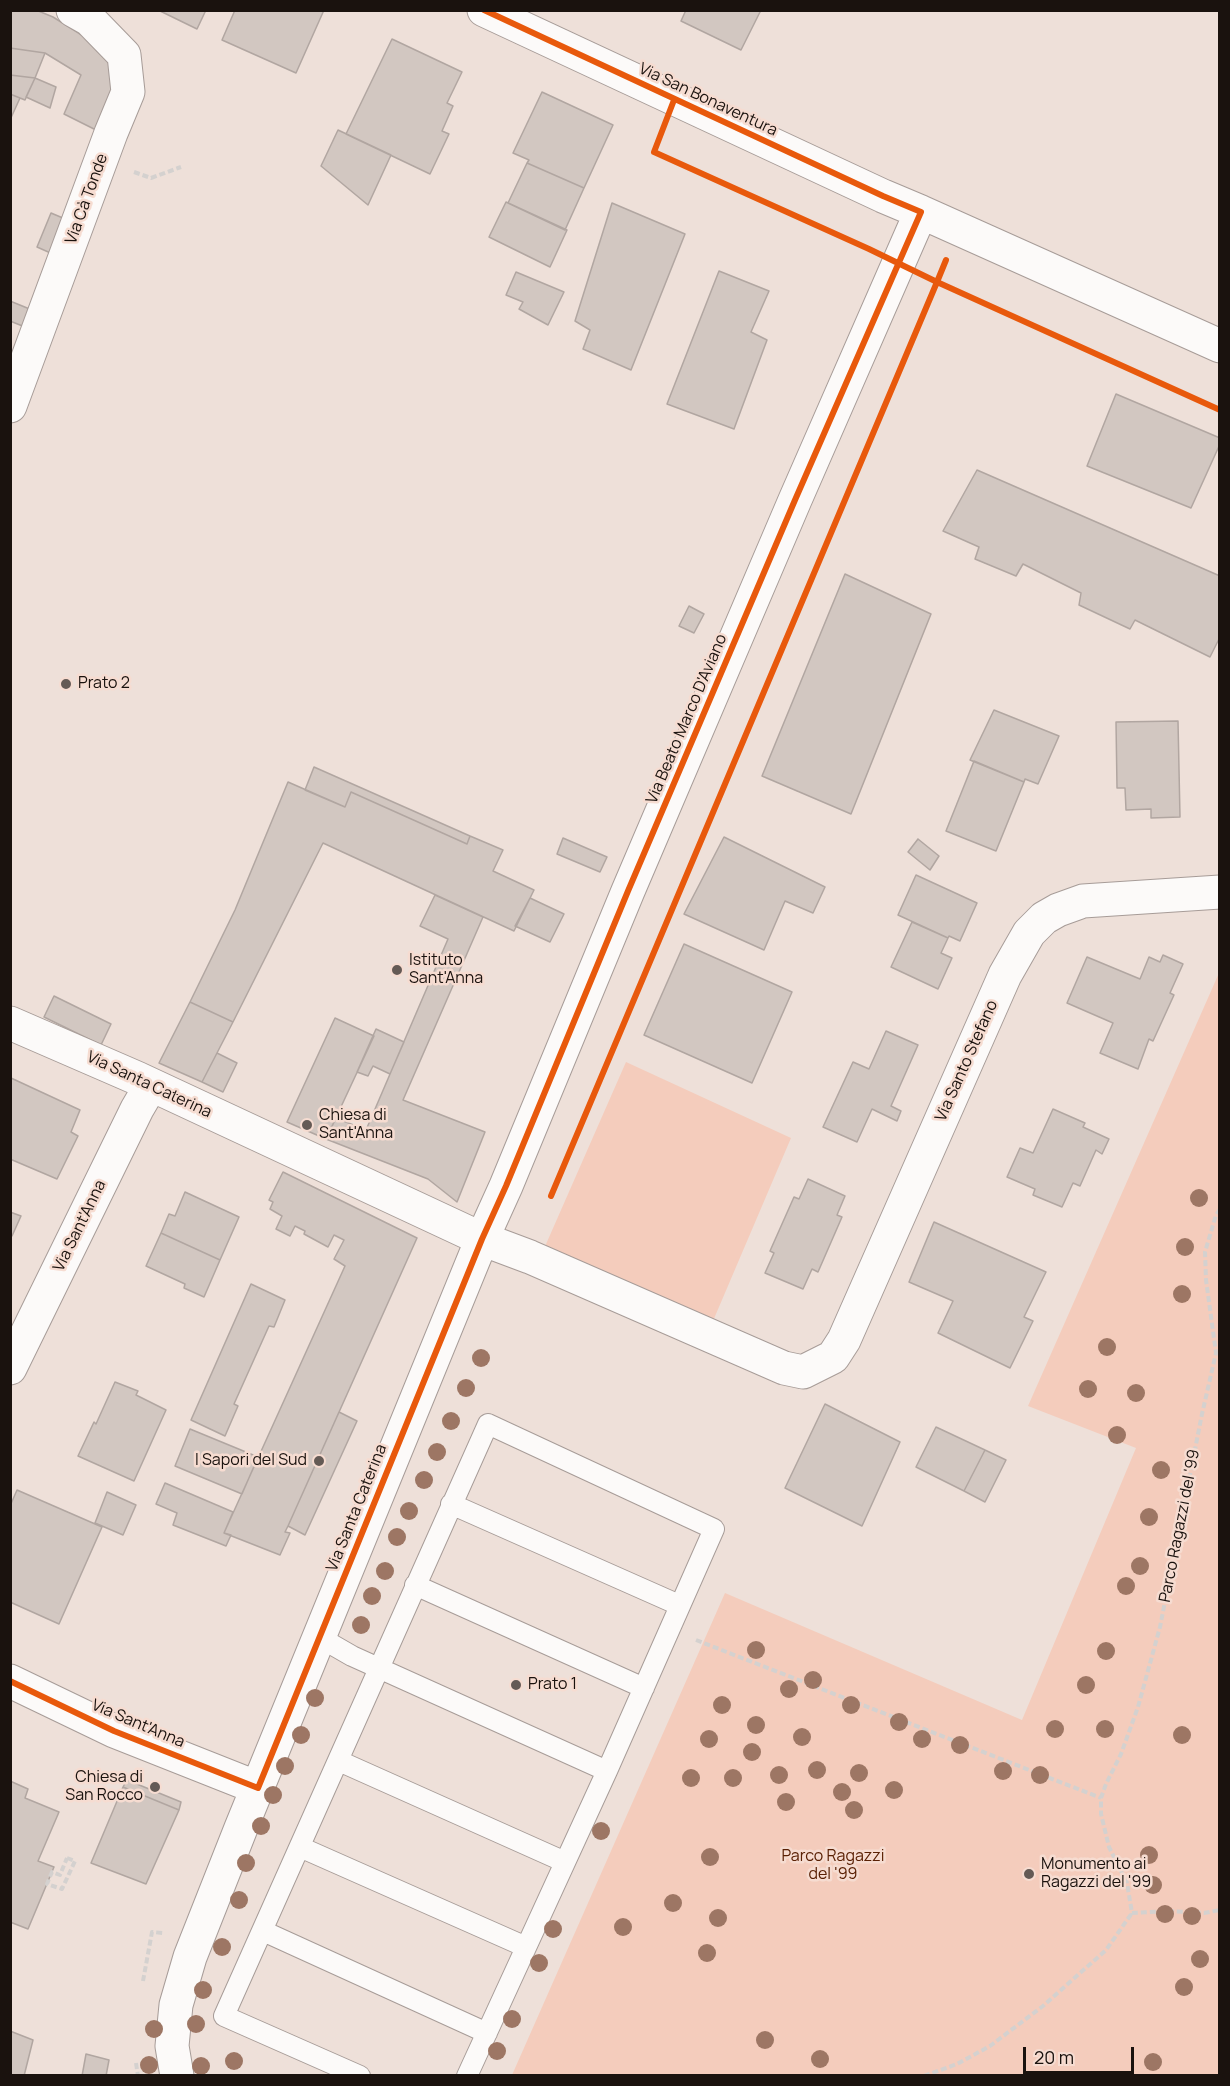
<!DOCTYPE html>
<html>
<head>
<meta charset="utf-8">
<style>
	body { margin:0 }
	#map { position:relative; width:1230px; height:2086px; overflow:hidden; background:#eee0d9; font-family:Manrope,sans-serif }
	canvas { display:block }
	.frame { position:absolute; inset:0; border:12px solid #1a120e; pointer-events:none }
	.scale { position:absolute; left:1023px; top:2047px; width:111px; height:27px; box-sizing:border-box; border:3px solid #1a120e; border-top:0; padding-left:8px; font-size:18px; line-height:21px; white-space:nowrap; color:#1a120e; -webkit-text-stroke:4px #f6dcd1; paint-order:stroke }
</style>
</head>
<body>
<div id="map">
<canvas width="1230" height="2086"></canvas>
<div class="frame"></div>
<div class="scale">20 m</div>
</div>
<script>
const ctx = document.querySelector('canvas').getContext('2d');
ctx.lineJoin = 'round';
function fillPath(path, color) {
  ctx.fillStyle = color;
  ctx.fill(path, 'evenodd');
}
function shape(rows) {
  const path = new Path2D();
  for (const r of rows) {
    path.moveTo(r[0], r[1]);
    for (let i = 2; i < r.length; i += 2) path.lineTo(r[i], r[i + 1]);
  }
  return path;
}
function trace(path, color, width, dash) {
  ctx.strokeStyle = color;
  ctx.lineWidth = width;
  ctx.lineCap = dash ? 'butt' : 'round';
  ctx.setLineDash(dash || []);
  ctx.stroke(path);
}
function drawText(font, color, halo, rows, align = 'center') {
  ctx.font = font + ' Manrope,sans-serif';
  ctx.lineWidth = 5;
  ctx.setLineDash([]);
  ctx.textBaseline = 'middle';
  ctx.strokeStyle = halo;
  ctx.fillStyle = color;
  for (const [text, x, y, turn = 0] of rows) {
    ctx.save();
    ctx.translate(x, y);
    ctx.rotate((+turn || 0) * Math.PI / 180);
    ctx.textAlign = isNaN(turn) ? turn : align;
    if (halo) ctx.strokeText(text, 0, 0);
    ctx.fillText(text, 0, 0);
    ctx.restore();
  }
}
const green = shape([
	[1219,973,1219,2075,512,2075,725,1593,1022,1720,1136,1448,1028,1406],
	[626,1062,791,1138,713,1321,543,1251]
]);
const building = shape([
	[10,10,36,10,53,17,96,44,117,68,104,134,64,114,81,75,45,53,10,48,10,10],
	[158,10,206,10,197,29,158,10],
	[235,10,324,10,296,73,222,40,235,10],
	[686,10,761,10,741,50,681,21,686,10],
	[392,39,462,72,447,103,453,106,442,131,449,134,430,174,346,134,392,39],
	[10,48,45,53,35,78,10,75,10,48],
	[10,75,35,78,25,100,10,94,10,75],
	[35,78,56,87,50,108,26,97,35,78],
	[542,92,613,125,584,188,527,163,529,160,513,153,542,92],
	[10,94,20,98,10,120,10,94],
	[338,130,391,155,368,205,321,166,338,130],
	[527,163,584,188,565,230,508,203,527,163],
	[506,202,567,230,550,267,489,237,506,202],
	[612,203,685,234,631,370,583,349,590,330,575,321,612,203],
	[51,213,70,221,55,255,37,247,51,213],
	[719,271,769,291,751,332,767,340,734,429,667,404,719,271],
	[516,272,564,292,548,325,519,309,523,302,506,295,516,272],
	[10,301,37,312,30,329,10,321,10,301],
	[1116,394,1220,438,1220,444,1191,508,1087,466,1116,394],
	[977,470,1220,576,1220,637,1210,657,1135,620,1130,629,1079,605,1081,593,1023,564,1016,576,975,559,979,547,943,531,977,470],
	[845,574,931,614,851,814,762,776,845,574],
	[689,606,704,614,694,633,679,626,689,606],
	[994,710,1059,736,1038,784,1025,779,1024,782,970,760,994,710],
	[1178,721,1180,817,1151,818,1151,809,1126,810,1125,788,1117,788,1116,722,1178,721],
	[974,761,1024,782,996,851,946,831,974,761],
	[314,767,470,836,467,844,351,792,345,807,305,790,314,767],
	[288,782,345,807,351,792,467,844,470,836,503,850,493,871,534,890,514,931,323,843,233,1022,190,1002,235,910,288,782],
	[724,837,825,887,813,913,785,901,764,950,684,914,724,837],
	[563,838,607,857,600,872,557,854,563,838],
	[918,839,939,856,930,870,908,852,918,839],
	[916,875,977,903,960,941,949,936,948,938,898,915,916,875],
	[435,895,483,917,403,1100,485,1132,457,1202,428,1179,326,1139,336,1118,366,1130,448,939,420,926,435,895],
	[530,898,564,914,550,942,515,926,530,898],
	[912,922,948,938,941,953,952,958,938,989,891,967,912,922],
	[684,944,792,992,752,1083,644,1035,684,944],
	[1163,955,1183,964,1170,993,1174,995,1153,1041,1149,1039,1138,1069,1100,1053,1113,1023,1067,1003,1087,957,1140,979,1149,957,1160,962,1163,955],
	[54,996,111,1024,101,1045,44,1017,54,996],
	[190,1002,233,1022,202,1082,159,1063,190,1002],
	[335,1018,374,1036,326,1139,287,1122,335,1018],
	[376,1029,404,1042,390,1074,373,1066,368,1076,357,1072,376,1029],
	[886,1031,918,1045,891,1106,901,1111,897,1121,872,1109,857,1142,823,1127,853,1062,869,1069,886,1031],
	[217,1053,237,1063,223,1092,202,1082,217,1053],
	[11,1078,80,1110,71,1132,78,1136,57,1179,10,1159,11,1078],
	[1053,1109,1085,1123,1083,1127,1109,1139,1102,1154,1096,1150,1080,1186,1073,1183,1062,1207,1033,1195,1035,1189,1007,1177,1020,1148,1033,1153,1053,1109],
	[283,1172,417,1238,288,1526,285,1532,290,1533,280,1555,224,1533,345,1266,334,1259,344,1240,334,1235,328,1247,304,1234,305,1231,295,1226,290,1236,276,1229,282,1216,270,1209,273,1202,269,1200,283,1172],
	[808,1179,845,1196,837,1215,842,1217,818,1272,812,1269,803,1289,765,1273,774,1253,770,1251,794,1197,799,1199,808,1179],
	[185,1192,239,1217,220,1260,161,1233,169,1214,175,1216,185,1192],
	[10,1212,21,1216,12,1236,10,1235,10,1212],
	[934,1222,1046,1272,1024,1317,1033,1321,1010,1368,938,1333,953,1301,909,1282,934,1222],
	[161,1233,220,1260,204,1297,184,1288,185,1284,146,1266,161,1233],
	[251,1284,285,1300,274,1327,269,1326,234,1404,238,1406,225,1436,191,1420,251,1284],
	[115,1382,138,1391,136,1395,166,1410,134,1481,78,1456,94,1422,96,1424,115,1382],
	[825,1404,900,1442,862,1526,785,1488,825,1404],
	[339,1412,357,1421,305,1535,288,1526,339,1412],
	[936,1427,985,1450,964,1491,916,1467,936,1427],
	[190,1429,258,1457,242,1494,175,1466,190,1429],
	[985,1450,1006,1460,985,1502,964,1491,985,1450],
	[165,1483,233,1512,224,1533,231,1535,226,1546,173,1525,177,1513,156,1504,165,1483],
	[17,1490,102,1527,59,1624,10,1602,10,1506,17,1490],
	[107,1492,136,1505,123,1535,95,1523,107,1492],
	[127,1780,181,1802,179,1810,123,1787,127,1780],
	[10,1781,28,1789,25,1798,59,1812,38,1861,54,1867,28,1929,10,1922,10,1781],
	[123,1787,179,1810,146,1884,91,1863,123,1787],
	[10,2031,33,2040,24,2076,10,2076,10,2031],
	[86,2054,109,2060,106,2076,82,2076,86,2054]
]);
const path = shape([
	[134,172,151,178,181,167],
	[1220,1209,1216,1215,1205,1252,1206,1280,1216,1353,1202,1414,1160,1627,1138,1707,1121,1754,1106,1784,1101,1798,1101,1814,1109,1847,1127,1883,1132,1913,1169,1911,1204,1913,1220,1910],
	[696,1640,1101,1798],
	[67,1858,75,1861,62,1889,47,1884,52,1872,60,1875,67,1858],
	[143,1981,152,1932,163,1933],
	[136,2063,138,2076],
	[924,2076,957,2064,990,2046,1043,2006,1106,1950,1132,1913]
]);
const lane = shape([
	[451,1504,679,1605],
	[415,1585,644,1688],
	[319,1637,352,1656,607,1771],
	[339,1761,565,1862],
	[300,1847,526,1947],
	[263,1931,487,2033],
	[360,2076,224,2016,488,1424,714,1529,607,1771,467,2076]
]);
const street = shape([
	[484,10,883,196,921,212,1220,346],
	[10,406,111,133,128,92,124,55,89,19,73,10],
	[10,1023,139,1079,482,1239,530,1257,784,1368,803,1372,833,1357,844,1340,1005,975,1029,933,1044,918,1058,910,1083,901,1220,892],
	[10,1368,137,1109,151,1085],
	[10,1681,114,1731,258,1788],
	[177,2076,172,2046,176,2005,190,1957,241,1828,482,1239,506,1186,628,891,795,500,921,212]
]);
const cycleway = shape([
	[674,100,654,152,869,249,937,282,946,260],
	[551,1196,937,282,1220,410],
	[10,1681,114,1731,258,1788,482,1239,506,1186,628,891,795,500,921,212,883,196,484,10]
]);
const trees = [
	[1199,1198],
	[1185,1247],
	[1182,1294],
	[1107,1347],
	[481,1358],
	[466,1388],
	[1088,1389],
	[1136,1393],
	[451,1421],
	[1117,1435],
	[437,1452],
	[1161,1470],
	[424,1480],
	[409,1511],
	[1149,1517],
	[397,1537],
	[1140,1566],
	[385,1571],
	[1126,1586],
	[372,1596],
	[361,1625],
	[756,1650],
	[1106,1651],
	[813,1680],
	[1086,1685],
	[789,1689],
	[315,1698],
	[722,1705],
	[851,1705],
	[899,1722],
	[756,1725],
	[1055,1729],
	[1105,1729],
	[301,1735],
	[1182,1735],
	[802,1737],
	[709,1739],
	[922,1739],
	[960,1745],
	[752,1752],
	[285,1766],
	[817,1770],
	[1003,1771],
	[859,1773],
	[779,1775],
	[1040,1775],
	[691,1778],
	[733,1778],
	[894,1790],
	[842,1792],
	[273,1795],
	[786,1802],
	[854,1810],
	[261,1826],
	[601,1831],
	[1149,1855],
	[710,1857],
	[246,1863],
	[1153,1885],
	[239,1900],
	[673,1903],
	[1165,1914],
	[1192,1916],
	[718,1918],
	[623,1927],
	[553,1929],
	[222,1947],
	[707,1953],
	[1200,1959],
	[539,1963],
	[1184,1987],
	[203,1990],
	[512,2019],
	[196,2024],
	[154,2029],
	[765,2040],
	[497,2051],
	[820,2059],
	[234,2061],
	[1153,2062],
	[149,2065],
	[201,2066]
];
const markers = [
	[66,684,6,"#645a55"],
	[397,970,6,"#645a55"],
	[307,1125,6,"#645a55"],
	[319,1461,6,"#645a55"],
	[516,1685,6,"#645a55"],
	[155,1787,6,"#645a55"],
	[1029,1874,6,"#645a55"]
];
const streetNames = [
	["Via San Bonaventura",708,100,25],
	["Via Cà Tonde",87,199,-70],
	["Via Beato Marco D'Aviano",687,719,-67],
	["Via Santo Stefano",967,1061,-66],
	["Via Santa Caterina",149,1085,25],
	["Via Sant'Anna",80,1226,-64],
	["Via Santa Caterina",357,1508,-68],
	["Parco Ragazzi del '99",1180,1526,-79],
	["Via Sant'Anna",138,1724,23]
];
const poiNames = [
	["Prato 2",78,684],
	["Istituto",409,961],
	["Sant'Anna",409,979],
	["Chiesa di",319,1116],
	["Sant'Anna",319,1134],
	["I Sapori del Sud",307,1461,"right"],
	["Prato 1",528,1685],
	["Chiesa di",143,1778,"right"],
	["San Rocco",143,1796,"right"],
	["Monumento ai",1041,1865],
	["Ragazzi del '99",1041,1883]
];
const parkNames = [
	["Parco Ragazzi",833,1857],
	["del '99",833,1875]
];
fillPath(green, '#f4ccbc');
fillPath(building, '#d2c7c1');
trace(building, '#b1a6a1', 1.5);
trace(lane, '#a79c98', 22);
trace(street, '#a79c98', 35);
trace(path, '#d4d1cf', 4, [6, 3]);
trace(lane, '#fcfaf9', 20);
trace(street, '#fcfaf9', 33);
trace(cycleway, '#e8590c', 6);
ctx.fillStyle = '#9d7664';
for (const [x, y] of trees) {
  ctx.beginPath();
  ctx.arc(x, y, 9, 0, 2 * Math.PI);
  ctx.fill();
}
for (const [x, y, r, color] of markers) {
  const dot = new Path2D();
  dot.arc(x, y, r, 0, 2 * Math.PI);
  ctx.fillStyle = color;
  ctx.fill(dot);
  trace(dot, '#f6dcd1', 2);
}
drawText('16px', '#1a120e', '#f6dcd1', streetNames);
drawText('16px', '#1a120e', '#f6dcd1', poiNames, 'left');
drawText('16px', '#5a2004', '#f6dcd1', parkNames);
</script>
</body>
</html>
